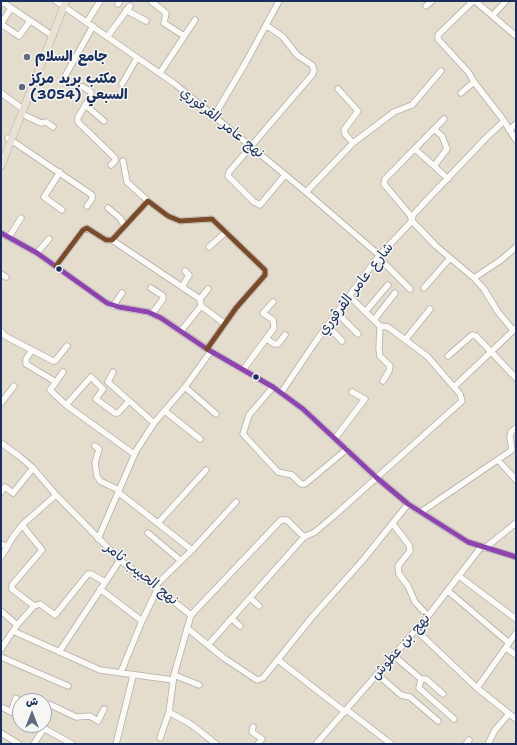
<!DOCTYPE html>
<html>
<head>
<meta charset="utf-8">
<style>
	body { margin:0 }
	#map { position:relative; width:517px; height:745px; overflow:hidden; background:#e4dccc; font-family:"Shantell Sans","Playpen Sans Arabic",sans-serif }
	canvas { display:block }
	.frame { position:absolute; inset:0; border:2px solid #1b2f5e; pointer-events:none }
	.north { position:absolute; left:12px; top:693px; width:40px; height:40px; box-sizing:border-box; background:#f6f6f2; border:1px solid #9ea6b7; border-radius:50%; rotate:0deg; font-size:11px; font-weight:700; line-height:16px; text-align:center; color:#1b2f5e }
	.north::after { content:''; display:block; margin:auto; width:14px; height:18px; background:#616c84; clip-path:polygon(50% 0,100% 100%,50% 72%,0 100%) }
</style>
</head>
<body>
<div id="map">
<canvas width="517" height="745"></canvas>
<div class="frame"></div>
<div class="north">ش</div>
</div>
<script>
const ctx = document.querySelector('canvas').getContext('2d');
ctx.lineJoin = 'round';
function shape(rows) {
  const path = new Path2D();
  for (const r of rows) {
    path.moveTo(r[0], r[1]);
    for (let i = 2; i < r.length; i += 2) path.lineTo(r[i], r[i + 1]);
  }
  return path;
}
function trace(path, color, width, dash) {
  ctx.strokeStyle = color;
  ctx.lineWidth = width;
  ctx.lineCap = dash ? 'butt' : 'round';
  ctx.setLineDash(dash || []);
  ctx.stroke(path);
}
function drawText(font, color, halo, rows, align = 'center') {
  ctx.font = font + ' "Shantell Sans","Playpen Sans Arabic",sans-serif';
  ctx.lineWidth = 3;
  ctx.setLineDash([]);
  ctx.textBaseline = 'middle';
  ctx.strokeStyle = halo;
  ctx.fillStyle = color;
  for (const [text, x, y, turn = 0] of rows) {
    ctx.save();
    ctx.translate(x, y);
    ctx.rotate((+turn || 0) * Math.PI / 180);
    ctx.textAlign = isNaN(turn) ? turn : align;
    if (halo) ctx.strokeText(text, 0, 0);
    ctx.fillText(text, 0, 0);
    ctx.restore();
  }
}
const minor = shape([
	[1,1,53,36],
	[56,1,175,84,306,192,379,255],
	[151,1,166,13,164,23,184,36],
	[473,1,438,35,438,39,469,73,474,82,502,118,516,140],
	[475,1,516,36],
	[118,4,120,1],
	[426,6,432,1],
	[126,10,146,21],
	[493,15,506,1],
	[87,22,100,1],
	[1,24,19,36,30,21],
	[1,24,11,8],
	[266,25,283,37,297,55,312,65,314,70,312,75,229,172,228,176,254,202,260,205,285,175],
	[93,26,64,78,71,85,83,87,91,92,91,96,78,117,78,122,115,158,115,161,111,165],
	[107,37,130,6],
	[160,73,195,20],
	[122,84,137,58],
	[338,89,358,111,344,130,345,134,353,143],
	[1,93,20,107],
	[461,93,474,82],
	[85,105,104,121],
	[22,114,41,123,46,122,53,127],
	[214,116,246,62,279,1],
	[504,121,487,137,425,202,413,215,412,221,436,246,474,278,501,260,516,247],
	[434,129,442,136,447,149,434,166,448,179],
	[509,130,516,124],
	[8,138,92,195,92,199,87,206],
	[415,149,434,166],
	[123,161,127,182,148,201],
	[60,172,44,197,62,210],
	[306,192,353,143,394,112,412,105,441,71],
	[108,208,120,218,124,225],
	[1,233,37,253,107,303,119,307,148,312,161,318,207,349,273,387,303,409,377,478,408,504,468,542,516,557],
	[9,237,21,218],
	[112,240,200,299,201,306],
	[209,247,226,232],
	[37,253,49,239],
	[378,257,410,289],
	[56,266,83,230,87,228,106,240,112,240,148,201,168,216,180,221,212,219,265,270,265,275,236,308,207,349],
	[1,274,6,277],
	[474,278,484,289,498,312,513,330],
	[182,287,189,275,185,271],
	[151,288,163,296,163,299,152,314],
	[424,288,450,258],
	[200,299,208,289],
	[113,306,122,293],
	[365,312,388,285],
	[337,313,358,334],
	[374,320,395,293],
	[328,326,342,341],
	[380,326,379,349,380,356,390,366,389,371,383,381],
	[1,331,5,336,53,361,55,361,67,346],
	[181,331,201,306,225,324],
	[267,339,274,344,278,344,285,335],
	[406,339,430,309],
	[32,350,26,359,26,364,56,382,63,372],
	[448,356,472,335,476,336,516,378],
	[243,370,274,328,273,320,263,313,273,302],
	[113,372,108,382,154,423],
	[56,382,50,390,66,405,134,454],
	[185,387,216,414],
	[273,387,249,415,243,434,278,472,292,475,301,484,305,484,347,449],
	[454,387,516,328],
	[281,393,316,341,378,257,412,221,410,215,384,184,385,179,444,119],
	[1,403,14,386],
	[66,405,91,377,103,389,96,399,115,413,118,413,129,401],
	[165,411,200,439],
	[336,437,365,399,352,392],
	[1,443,19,456,33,468,56,495,120,560,191,615,174,675,169,712,160,738],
	[95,446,99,449,95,463,97,476,100,481,119,490],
	[498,460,516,480],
	[1,492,5,487,13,493,33,468],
	[118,492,192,550],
	[421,512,512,450,510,437,511,432,516,428],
	[158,523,206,470],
	[393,524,409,545,410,551,398,566,399,574,408,586,415,602,428,616],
	[148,533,180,560],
	[98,539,136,451,154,423,185,387,211,351],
	[1,544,7,547],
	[485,548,516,523],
	[1,557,13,537,22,525,56,495],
	[459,576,516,619],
	[155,586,192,550,236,502],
	[100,589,142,621],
	[448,591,509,643],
	[250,598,259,606],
	[34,606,40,604,55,615,88,574,91,574,105,582],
	[1,611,17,625],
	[191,615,281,520,287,520,304,537],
	[232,619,240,626],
	[187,628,224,658,257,680,263,678,312,617,363,560,408,504],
	[416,630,477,688,516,633],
	[13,631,100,670,173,680],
	[208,645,304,537,315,532,335,515,462,401,460,394,427,356,388,327,380,326,349,296],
	[506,648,516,655],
	[1,649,17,625,34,606,12,589,12,585,42,550,22,525],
	[59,652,120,560],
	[394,656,421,679,426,679,443,694],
	[1,657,68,686],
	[278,660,345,712],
	[121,672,142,621,158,588],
	[377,674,401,695,410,697,438,721],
	[174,675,199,685],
	[421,679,419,688,454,719],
	[477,688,516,719],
	[1,707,20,716],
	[44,709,49,704,76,717,90,716,98,721,104,709],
	[347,710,391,744],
	[11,712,16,698],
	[169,712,192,725,216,744],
	[38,725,72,744],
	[253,727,252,732,262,739,258,744],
	[1,733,19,744],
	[34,744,44,728],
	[116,744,133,676],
	[316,744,428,616,481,547],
	[466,744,469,740],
	[488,744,495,730,509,714]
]);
const major = shape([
	[1,166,66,1]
]);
const bus1 = shape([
	[1,233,37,253,107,303,119,307,148,312,161,318,207,349,273,387,303,409,377,478,408,504,468,542,516,557]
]);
const bus2 = shape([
	[56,266,83,230,87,228,106,240,112,240,148,201,168,216,180,221,212,219,265,270,265,275,236,308,207,349]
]);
const markers = [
	[27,57,4,"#616c84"],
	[22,87,4,"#616c84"],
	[59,269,3.5,"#1b2f5e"],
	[256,377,3.5,"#1b2f5e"]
];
const poiNames = [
	["جامع السلام",35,57],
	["مكتب بريد مركز",30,79],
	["السبعي (3054)",30,95]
];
const streetNames = [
	["نهج عامر القرقوري",222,123,39],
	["شارع عامر القرقوري",356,289,-52],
	["نهج الحبيب ثامر",141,574,39],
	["نهج بن عطوش",401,647,-49]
];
trace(minor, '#b2aea9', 7);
trace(major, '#b2aea9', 8);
trace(minor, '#fbfaf7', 5.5);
trace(major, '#e8e1d4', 7);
trace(bus1, '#8e44ad', 5);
trace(bus2, '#7a4b2a', 5);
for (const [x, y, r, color] of markers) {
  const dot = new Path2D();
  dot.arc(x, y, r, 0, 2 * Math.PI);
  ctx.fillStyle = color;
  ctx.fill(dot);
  trace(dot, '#f6f6f2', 1.5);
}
drawText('bold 14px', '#1b2f5e', '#f6f6f2', poiNames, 'left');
drawText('14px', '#1b2f5e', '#f6f6f2', streetNames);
</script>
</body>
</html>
